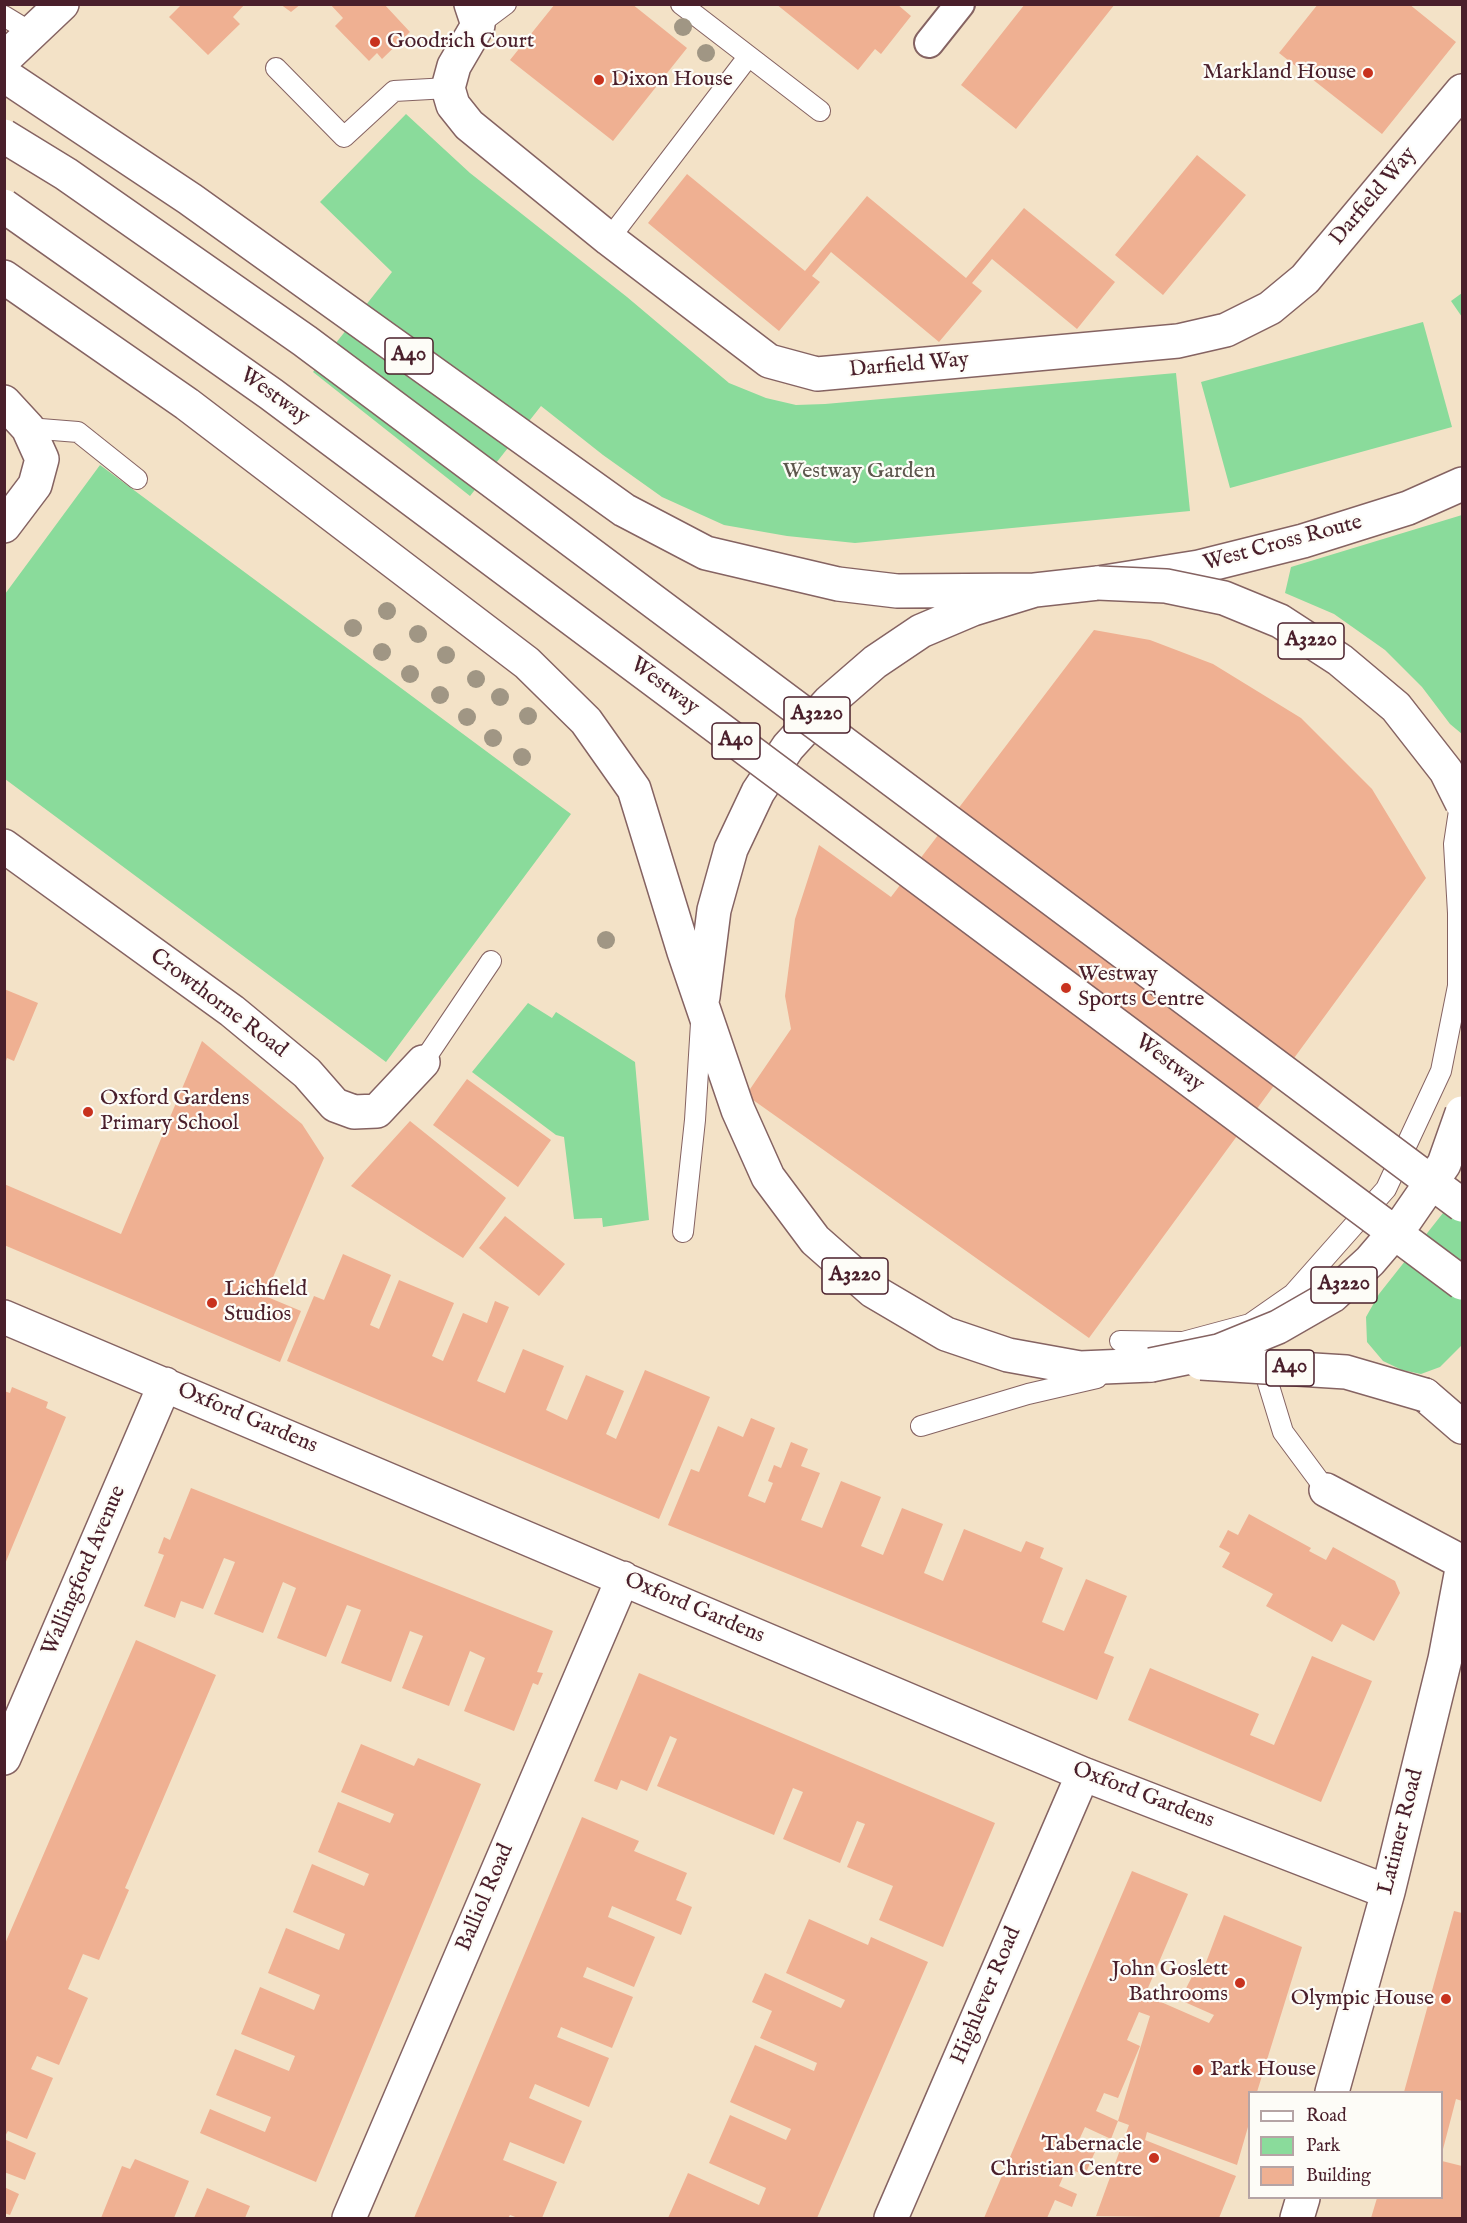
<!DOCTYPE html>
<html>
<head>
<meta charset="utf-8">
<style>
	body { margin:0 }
	#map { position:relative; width:1467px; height:2223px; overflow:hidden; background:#f3e2c7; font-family:"IM FELL English",serif }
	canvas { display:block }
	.frame { position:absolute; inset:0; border:6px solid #4a1f2b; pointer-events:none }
	.legend { position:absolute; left:1248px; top:2091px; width:195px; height:108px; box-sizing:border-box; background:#fdfcf7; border:2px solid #b5a4a5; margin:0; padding:8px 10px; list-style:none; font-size:18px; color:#4a1f2b }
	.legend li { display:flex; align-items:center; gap:12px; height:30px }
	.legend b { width:30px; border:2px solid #b5a4a5 }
</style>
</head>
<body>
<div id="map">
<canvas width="1467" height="2223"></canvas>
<div class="frame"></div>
<ul class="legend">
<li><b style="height:8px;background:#fff"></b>Road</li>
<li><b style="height:16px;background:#8adb9b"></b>Park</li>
<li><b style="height:16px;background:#efb092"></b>Building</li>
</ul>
</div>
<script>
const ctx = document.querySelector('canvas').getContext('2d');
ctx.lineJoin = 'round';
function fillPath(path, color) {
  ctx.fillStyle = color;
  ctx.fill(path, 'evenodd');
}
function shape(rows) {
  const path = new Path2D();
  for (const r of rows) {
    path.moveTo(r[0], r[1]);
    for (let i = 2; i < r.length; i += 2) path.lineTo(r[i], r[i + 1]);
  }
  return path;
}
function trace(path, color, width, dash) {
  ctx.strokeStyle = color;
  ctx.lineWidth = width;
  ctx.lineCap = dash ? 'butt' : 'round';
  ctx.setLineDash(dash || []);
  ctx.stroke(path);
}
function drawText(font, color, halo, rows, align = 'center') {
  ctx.font = font + ' "IM FELL English",serif';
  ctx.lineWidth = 4.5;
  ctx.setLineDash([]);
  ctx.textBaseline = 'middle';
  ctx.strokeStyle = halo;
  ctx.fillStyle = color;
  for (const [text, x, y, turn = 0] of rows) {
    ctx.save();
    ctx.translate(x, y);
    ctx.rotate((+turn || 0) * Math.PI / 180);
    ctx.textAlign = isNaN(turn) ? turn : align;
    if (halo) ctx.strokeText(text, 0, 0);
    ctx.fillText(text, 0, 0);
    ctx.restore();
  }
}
const green = shape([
	[406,114,470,173,627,297,729,383,766,398,796,405,825,404,1176,373,1190,511,855,543,787,536,724,525,662,497,603,455,541,406,470,496,313,372,392,272,320,202],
	[1462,293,1462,317,1451,301],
	[1423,322,1452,427,1230,488,1201,382],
	[100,465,571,814,386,1062,5,779,5,594],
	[1462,515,1462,734,1450,724,1422,687,1385,650,1334,614,1285,593,1291,567],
	[528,1003,552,1018,556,1012,635,1062,649,1220,603,1227,602,1218,574,1219,564,1137,556,1135,472,1072],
	[1462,1189,1462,1345,1440,1367,1421,1374,1402,1370,1383,1361,1367,1342,1366,1317,1379,1294]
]);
const building = shape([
	[182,4,245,4,233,17,240,24,208,55,169,17],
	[280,4,301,4,291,12],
	[330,4,384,4,410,32,382,59,377,53,369,61,335,26,343,18],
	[555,4,632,4,687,48,613,141,510,60],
	[776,4,897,4,911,16,881,54,875,49,858,70],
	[1025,4,1115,4,1016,129,961,85],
	[1318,4,1409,4,1456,42,1382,134,1279,53],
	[1197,155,1246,195,1163,295,1115,255],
	[687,174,805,271,867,196,966,278,1024,208,1115,282,1077,329,992,259,972,283,982,291,939,342,831,252,812,276,820,282,779,331,648,223],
	[1094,630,1150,640,1213,664,1301,718,1372,789,1426,878,1089,1338,746,1095,791,1029,785,996,795,919,819,845,891,897],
	[4,989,38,1003,14,1061,7,1058,5,1064],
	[202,1041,302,1124,324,1158,265,1296,301,1311,280,1362,4,1245,4,1184,121,1234],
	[467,1079,551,1140,518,1187,433,1125],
	[410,1121,506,1198,463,1258,351,1186],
	[505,1216,565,1264,539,1296,479,1248],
	[343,1254,391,1275,370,1325,379,1329,399,1280,454,1303,432,1356,443,1361,463,1313,487,1323,495,1301,509,1307,477,1381,505,1393,523,1349,564,1366,546,1410,567,1420,586,1375,624,1391,606,1434,616,1439,645,1370,710,1397,659,1519,287,1361,314,1296,324,1300],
	[12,1387,48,1402,46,1408,66,1417,5,1564,4,1391,10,1393],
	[751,1418,775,1428,748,1496,765,1503,773,1483,768,1481,774,1465,781,1468,791,1442,808,1449,801,1466,820,1473,801,1520,822,1528,841,1481,881,1497,861,1546,883,1555,902,1508,943,1524,924,1573,943,1581,964,1529,1021,1552,1026,1541,1044,1548,1040,1558,1063,1568,1042,1622,1064,1631,1086,1579,1127,1596,1104,1653,1114,1657,1097,1700,668,1525,691,1469,699,1472,718,1426,743,1437],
	[191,1488,553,1631,537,1672,543,1673,538,1685,533,1683,514,1731,464,1711,485,1658,470,1651,449,1706,402,1688,423,1636,410,1631,391,1682,341,1663,361,1610,347,1605,326,1657,277,1638,296,1588,283,1582,263,1633,214,1614,235,1562,224,1558,203,1609,181,1601,175,1618,144,1606,164,1555,158,1553,164,1537,170,1540],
	[1249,1514,1311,1548,1309,1551,1326,1560,1333,1547,1395,1581,1400,1593,1374,1641,1342,1624,1332,1642,1266,1606,1273,1594,1222,1567,1230,1553,1219,1547,1228,1530,1238,1535],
	[136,1640,216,1675,125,1888,129,1890,99,1960,83,1954,68,1989,88,1998,59,2065,37,2056,31,2069,53,2078,27,2139,8,2131,4,2138,4,1946],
	[1312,1656,1372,1681,1321,1802,1128,1720,1150,1668,1259,1714,1250,1735,1274,1745],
	[639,1673,995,1823,943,1947,879,1920,893,1886,847,1867,865,1824,857,1821,840,1863,783,1839,803,1792,793,1788,774,1835,657,1786,677,1739,670,1736,647,1791,621,1780,617,1790,594,1781],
	[361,1744,414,1766,418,1758,481,1784,316,2182,200,2133,210,2109,265,2132,271,2117,216,2095,235,2049,289,2071,295,2056,241,2034,260,1987,314,2010,320,1995,268,1973,286,1928,339,1950,345,1934,293,1912,312,1864,364,1886,369,1874,318,1852,338,1802,390,1823,394,1814,341,1792],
	[582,1817,639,1841,634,1851,687,1873,676,1900,692,1907,681,1935,612,1906,608,1917,655,1937,634,1987,587,1967,583,1977,633,1997,612,2048,561,2027,557,2037,609,2058,589,2107,535,2084,529,2098,582,2121,564,2164,510,2142,503,2160,557,2182,542,2218,518,2218,510,2215,508,2218,414,2218],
	[1132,1871,1188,1894,1145,1995,1209,2023,1214,2015,1180,2000,1199,1963,1205,1965,1224,1915,1302,1947,1257,2092,1250,2092,1250,2120,1237,2165,1147,2132,1145,2140,1236,2176,1219,2218,1096,2216,1129,2125,1118,2121,1150,2016,1139,2012,1127,2040,1140,2046,1118,2098,1104,2093,1096,2111,1118,2121,1111,2139,1085,2127,1079,2140,1097,2147,1085,2175,1067,2168,1059,2186,1077,2194,1072,2207,1055,2200,1047,2218,984,2218],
	[1454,1911,1462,1913,1462,2101,1456,2099,1442,2153,1442,2092,1404,2092],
	[809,1919,868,1945,871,1937,928,1962,817,2218,668,2218,688,2173,759,2205,766,2188,709,2163,730,2115,786,2140,791,2129,730,2102,755,2045,814,2071,817,2063,760,2038,772,2011,752,2002,765,1973,841,2008,845,2000,786,1973],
	[4,2139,36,2153,25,2180,4,2172],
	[135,2159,189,2181,174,2218,101,2218,122,2166,130,2169],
	[1442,2161,1462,2166,1462,2218,1371,2218,1377,2198,1442,2198],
	[4,2187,19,2194,10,2215,4,2213],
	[207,2188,250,2206,245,2218,194,2218]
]);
const service = shape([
	[681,4,820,111],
	[4,16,32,33],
	[478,25,506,4],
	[276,68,344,137,394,91,448,88],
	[609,239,748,57],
	[28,428,78,432,137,479],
	[423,1062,491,961],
	[683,1232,695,1120,701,1023],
	[1120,1341,1183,1342,1250,1324,1293,1294,1386,1189,1441,1071,1458,986,1458,913,1454,844,1462,791],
	[1261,1360,1283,1432,1326,1490],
	[921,1426,1028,1394,1097,1378]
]);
const pedestrian = shape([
	[929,43,960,4]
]);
const minor = shape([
	[471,4,478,25,454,66,448,88,453,105,469,125,609,239,769,361,817,374,1178,341,1226,330,1270,308,1305,279,1462,91],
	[4,402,28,428,42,459,35,485,4,526],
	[4,846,232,1011,307,1073,335,1105,354,1112,377,1111,423,1062],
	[4,1317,1083,1774,1388,1892],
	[1326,1490,1462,1562],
	[4,1758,165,1384],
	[1332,2092,1388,1892,1445,1659,1462,1569],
	[349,2218,623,1578],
	[891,2218,1083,1774],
	[1297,2218,1303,2198]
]);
const tertiary = shape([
	[4,59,62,4]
]);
const trunk = shape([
	[4,75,190,199,624,510,706,553,838,584,897,591,1035,590],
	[4,277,187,404,527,663,586,721,634,789,684,952,738,1110,768,1177,815,1240,873,1291,946,1334,1008,1355,1080,1368,1151,1365],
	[703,997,714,910,731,849,758,792,788,747,830,701,875,662,921,631,973,609,1035,590,1098,583,1199,567,1303,541,1408,508,1462,484],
	[1425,1395,1462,1427]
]);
const trunkBridge = shape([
	[4,136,66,174,305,341,1462,1205],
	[4,206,271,394,1462,1283],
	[1098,583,1166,586,1224,598,1280,621,1340,660,1396,707,1446,771,1462,803],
	[1201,1363,1346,1372,1425,1395],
	[1151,1365,1219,1351,1278,1327,1332,1296,1370,1261,1406,1219,1444,1164,1462,1113]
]);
const trees = [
	[683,27],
	[706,53],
	[387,611],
	[353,628],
	[418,634],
	[382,652],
	[446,655],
	[410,674],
	[476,679],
	[440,695],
	[500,697],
	[528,716],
	[467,717],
	[493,738],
	[522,757],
	[606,940]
];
const markers = [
	[375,42,6,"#c8321e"],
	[1368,73,6,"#c8321e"],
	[599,80,6,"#c8321e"],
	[1066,988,6,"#c8321e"],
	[88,1112,6,"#c8321e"],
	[212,1303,6,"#c8321e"],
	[1240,1983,6,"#c8321e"],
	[1446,1999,6,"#c8321e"],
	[1198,2070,6,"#c8321e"],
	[1154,2158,6,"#c8321e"]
];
const shields = [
	[409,356,48],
	[1311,641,66],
	[817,715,66],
	[736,741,48],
	[855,1276,66],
	[1344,1285,66],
	[1290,1368,48]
];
const shieldNames = [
	["A40",409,356],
	["A3220",1311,641],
	["A3220",817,715],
	["A40",736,741],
	["A3220",855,1276],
	["A3220",1344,1285],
	["A40",1290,1368]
];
const poiNames = [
	["Goodrich Court",387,42],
	["Markland House",1356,73,"right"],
	["Dixon House",611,80],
	["Westway",1078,975],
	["Sports Centre",1078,1000],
	["Oxford Gardens",100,1099],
	["Primary School",100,1124],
	["Lichfield",224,1290],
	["Studios",224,1315],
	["John Goslett",1228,1970,"right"],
	["Bathrooms",1228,1995,"right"],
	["Olympic House",1434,1999,"right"],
	["Park House",1210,2070],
	["Tabernacle",1142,2145,"right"],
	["Christian Centre",1142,2170,"right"]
];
const streetNames = [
	["Darfield Way",1374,197,-50],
	["Darfield Way",909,366,-5],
	["Westway",274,397,36],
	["West Cross Route",1283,544,-15],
	["Westway",664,687,37],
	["Crowthorne Road",218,1004,37],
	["Westway",1169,1064,37],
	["Oxford Gardens",247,1419,23],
	["Wallingford Avenue",85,1571,-67],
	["Oxford Gardens",694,1609,23],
	["Oxford Gardens",1143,1796,21],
	["Latimer Road",1402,1832,-76],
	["Balliol Road",486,1898,-67],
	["Highlever Road",987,1996,-67]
];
const parkNames = [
	["Westway Garden",859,472]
];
fillPath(green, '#8adb9b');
fillPath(building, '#efb092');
trace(service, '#856362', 22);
trace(pedestrian, '#856362', 32);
trace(minor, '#856362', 36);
trace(tertiary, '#856362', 36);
trace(trunk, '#856362', 36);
trace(service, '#fff', 20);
trace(pedestrian, '#fff', 28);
trace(minor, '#fff', 33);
trace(tertiary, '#fff', 33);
trace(trunk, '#fff', 33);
trace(trunkBridge, '#856362', 36, []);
trace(trunkBridge, '#fff', 33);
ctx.fillStyle = '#a09684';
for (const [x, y] of trees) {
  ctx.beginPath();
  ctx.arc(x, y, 9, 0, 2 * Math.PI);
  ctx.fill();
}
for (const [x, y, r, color] of markers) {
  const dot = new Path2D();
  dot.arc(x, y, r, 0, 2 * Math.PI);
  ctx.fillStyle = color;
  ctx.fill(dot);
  trace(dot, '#fdfcf7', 2);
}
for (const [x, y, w] of shields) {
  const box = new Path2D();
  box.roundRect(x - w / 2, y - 18, w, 36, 4.5);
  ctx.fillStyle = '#fdfcf7';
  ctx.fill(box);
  trace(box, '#4a1f2b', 1.5);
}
drawText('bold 21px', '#4a1f2b', null, shieldNames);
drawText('22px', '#4a1f2b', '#fdfcf7', poiNames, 'left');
drawText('22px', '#4a1f2b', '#fdfcf7', streetNames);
drawText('22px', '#5d574d', '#fdfcf7', parkNames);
</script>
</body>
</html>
